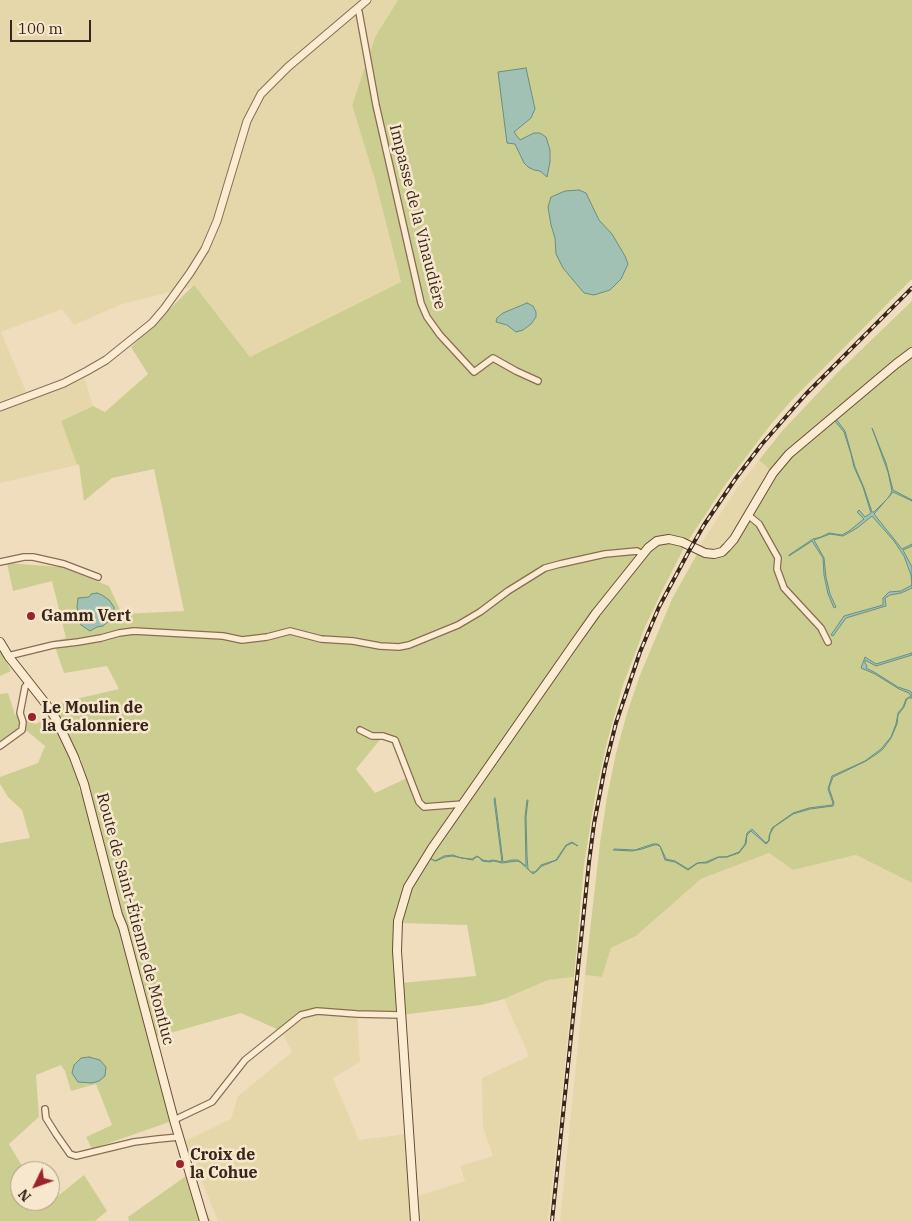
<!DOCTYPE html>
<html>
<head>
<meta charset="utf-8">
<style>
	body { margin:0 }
	#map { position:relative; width:912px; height:1221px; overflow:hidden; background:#f0ddbe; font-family:"IBM Plex Serif",serif }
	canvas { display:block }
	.north { position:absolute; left:10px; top:1161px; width:50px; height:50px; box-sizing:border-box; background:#f7e7cd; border:1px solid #aa9a86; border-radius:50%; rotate:228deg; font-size:14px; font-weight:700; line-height:20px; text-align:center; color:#37261b }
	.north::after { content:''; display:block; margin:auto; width:18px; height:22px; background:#9b232e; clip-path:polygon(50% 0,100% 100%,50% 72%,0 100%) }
	.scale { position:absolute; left:10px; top:20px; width:81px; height:22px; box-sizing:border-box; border:2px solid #37261b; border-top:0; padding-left:6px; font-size:15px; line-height:18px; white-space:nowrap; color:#37261b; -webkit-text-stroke:4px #f7e7cd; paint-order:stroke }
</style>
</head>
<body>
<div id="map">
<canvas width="912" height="1221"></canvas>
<div class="north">N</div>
<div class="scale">100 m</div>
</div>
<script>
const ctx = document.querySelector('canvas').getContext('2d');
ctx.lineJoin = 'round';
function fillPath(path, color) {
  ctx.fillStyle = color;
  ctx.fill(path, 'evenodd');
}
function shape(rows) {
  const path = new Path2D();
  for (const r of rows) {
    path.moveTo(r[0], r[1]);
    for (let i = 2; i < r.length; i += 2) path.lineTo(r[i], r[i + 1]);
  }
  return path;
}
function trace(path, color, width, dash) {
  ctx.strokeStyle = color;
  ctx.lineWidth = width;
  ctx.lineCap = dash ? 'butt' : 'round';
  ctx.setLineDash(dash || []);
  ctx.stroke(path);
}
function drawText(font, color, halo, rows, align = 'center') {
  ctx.font = font + ' "IBM Plex Serif",serif';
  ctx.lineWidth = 5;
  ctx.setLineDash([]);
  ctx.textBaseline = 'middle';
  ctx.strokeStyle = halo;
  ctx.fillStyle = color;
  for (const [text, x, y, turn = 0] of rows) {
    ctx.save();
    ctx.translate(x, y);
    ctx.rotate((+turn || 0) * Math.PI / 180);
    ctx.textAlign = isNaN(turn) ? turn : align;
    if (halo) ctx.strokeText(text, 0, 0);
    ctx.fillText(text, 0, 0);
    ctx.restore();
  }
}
const farmland = shape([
	[0,0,398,0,375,37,352,105,375,180,401,282,250,357,194,286,122,304,74,325,62,309,1,332,27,394,0,404],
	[85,379,93,406,61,421,77,465,0,483,0,412],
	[759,460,773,473,722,552,697,550,735,491],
	[769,853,793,870,856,855,912,883,912,1221,560,1221,585,975,602,977,611,948,636,936,701,879],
	[574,977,548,1221,218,1221,185,1141,231,1119,238,1096,292,1052,281,1031,301,1015,317,1011,357,1014,360,1062,333,1078,359,1140,406,1134,409,1199,465,1181,460,1166,493,1156,483,1127,482,1078,529,1056,504,999,548,980]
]);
const green = shape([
	[398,0,912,0,912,279,791,401,768,428,725,485,686,544,663,589,645,627,623,685,607,742,595,796,584,865,574,977,548,980,504,999,481,1005,401,1015,400,1012,357,1014,317,1011,301,1015,281,1031,241,1013,156,1037,172,1121,92,1149,86,1137,112,1125,96,1084,71,1091,65,1071,61,1065,36,1075,39,1117,9,1144,25,1171,20,1171,20,1201,45,1201,48,1204,84,1175,107,1211,95,1221,0,1221,0,843,30,838,22,810,8,797,0,784,0,777,38,763,45,746,27,731,0,742,0,694,8,693,15,715,36,724,49,717,44,708,80,698,119,689,107,666,64,673,53,641,66,638,52,581,13,591,7,563,61,567,109,586,122,614,184,611,154,469,112,478,84,501,79,464,77,465,61,421,93,406,105,412,148,374,131,347,194,285,250,357,401,282,375,180,352,105,375,37],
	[383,736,395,740,409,777,375,793,356,769],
	[80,759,81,759,91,813,78,787,84,784],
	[400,923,467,925,476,976,401,983],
	[912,301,912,883,856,855,793,870,769,853,701,879,636,936,611,948,602,977,585,975,600,843,607,797,616,753,627,713,640,675,672,599,697,554,700,552,722,552,773,473,759,460,783,430,836,374],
	[0,650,11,671,0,676],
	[186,1176,211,1221,129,1221,128,1217]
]);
const water = shape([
	[526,68,535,109,531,118,514,132,520,140,534,133,540,133,546,137,550,150,550,162,547,177,540,171,534,170,528,167,524,163,515,144,507,143,498,72,526,68],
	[579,190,586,193,599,220,612,234,625,256,628,264,621,279,610,290,594,295,584,293,563,268,556,254,555,238,551,225,548,207,551,197,565,191,579,190],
	[527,303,533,306,536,312,536,317,531,324,523,330,516,332,507,325,496,322,497,318,503,313,527,303],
	[836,419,845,431,855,467,864,488,872,512,874,512,889,497,892,491,888,472,872,428,886,463,893,490,912,500,912,501,893,492,874,514,902,549,912,544,912,546,903,550,912,567,912,588,901,593,890,595,885,598,886,606,846,618,833,636,831,635,844,616,883,605,883,598,889,592,901,591,912,585,911,575,904,556,894,541,872,516,857,528,843,536,830,534,814,540,824,558,826,577,830,594,836,607,834,608,828,594,824,575,823,558,812,541,789,556,789,555,813,539,821,537,829,533,842,535,849,531,864,519,857,512,859,510,865,517,871,513,863,487,854,467,851,454,844,432,835,421,836,419],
	[97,593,102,595,109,600,114,607,114,614,109,621,103,626,97,627,90,631,81,625,77,607,78,598,89,597,91,594,97,593],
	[912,653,912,655,876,666,865,660,865,663,867,666,866,668,874,672,898,687,910,691,912,693,912,698,908,698,906,701,904,707,898,715,897,724,891,738,883,749,878,753,866,761,833,777,829,788,834,803,833,806,810,809,793,814,774,827,770,834,769,841,766,844,751,831,747,835,746,844,739,853,727,857,719,857,707,863,698,863,688,870,675,862,665,860,660,846,657,845,654,845,642,849,632,851,613,850,614,849,635,850,653,844,658,844,660,846,666,859,675,861,688,869,697,863,706,862,718,857,726,857,739,852,745,844,747,833,752,829,766,843,769,840,769,836,772,828,793,813,809,808,832,805,833,803,828,789,832,776,865,761,881,749,891,737,896,724,898,713,903,707,906,699,911,696,909,693,899,689,875,674,861,668,865,657,876,664,912,653],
	[495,798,503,862,512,860,518,860,526,866,525,817,527,800,528,800,526,817,527,856,528,869,531,872,535,872,541,865,556,860,566,845,572,842,578,846,572,843,566,846,557,860,542,866,537,871,533,874,520,862,517,861,502,863,494,861,490,862,482,861,479,857,476,857,473,860,452,856,445,857,436,861,431,859,435,861,444,856,453,855,461,858,472,859,477,856,483,860,488,861,493,860,502,862,494,799,495,798],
	[89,1057,100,1060,106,1067,105,1076,99,1081,92,1083,78,1082,72,1073,74,1065,81,1058,89,1057]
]);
const minor = shape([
	[357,9,359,12,376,105,421,303,427,317,440,335,474,372,493,358,516,371,538,381],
	[748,515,759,524,778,558,777,569,784,588,821,628,828,642],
	[0,562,24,557,33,557,64,564,98,577],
	[9,657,12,655,53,645,78,642,101,638,119,633,134,631,223,636,242,640,267,637,290,631,321,639,353,641,380,646,399,647,409,645,458,625,480,612,508,591,545,568,560,564,605,554,637,551,642,554],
	[360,730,372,736,383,736,395,740,419,802,424,807,463,804],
	[0,746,22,730,23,722,20,713,25,687,29,682],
	[45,1109,46,1118,56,1134,70,1154,76,1156,134,1142,158,1139,179,1137],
	[174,1120,212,1102,245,1060,301,1015,317,1011,357,1014,401,1015]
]);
const tertiary = shape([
	[0,407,64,383,87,371,106,360,152,323,164,309,190,273,205,249,217,221,247,121,261,94,288,67,367,0]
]);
const secondary = shape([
	[0,642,9,657,46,704,56,719,74,757,84,784,118,915,123,927,174,1120,204,1221],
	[415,1221,397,951,398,921,408,887,432,848,574,644,596,613,648,548,657,541,669,539,682,542,705,553,714,554,722,552,727,547,734,539,773,473,789,454,896,364,912,352]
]);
const rail = shape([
	[552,1221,589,862,594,824,605,767,616,723,640,652,659,607,689,551,704,525,736,478,762,444,806,394,912,288]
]);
const markers = [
	[31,616,5,"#9b232e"],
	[32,717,5,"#9b232e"],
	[180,1164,5,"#9b232e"]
];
const streetNames = [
	["Impasse de la Vinaudière",417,217,76],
	["Route de Saint-Étienne de Montluc",135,919,75]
];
const poiNames = [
	["Gamm Vert",41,616],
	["Le Moulin de",42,708],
	["la Galonniere",42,726],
	["Croix de",190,1155],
	["la Cohue",190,1173]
];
fillPath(farmland, '#e6d7ab');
fillPath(green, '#ccce91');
fillPath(water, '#a1c1b5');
trace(water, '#688f82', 1);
trace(minor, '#896c56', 8);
trace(tertiary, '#896c56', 9);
trace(secondary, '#6a4e39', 10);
trace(minor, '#faebd1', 5.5);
trace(tertiary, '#faebd1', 7);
trace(secondary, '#faebd1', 8);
trace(rail, '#37261b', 4);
trace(rail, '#f7e7cd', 2, [5.5]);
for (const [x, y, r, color] of markers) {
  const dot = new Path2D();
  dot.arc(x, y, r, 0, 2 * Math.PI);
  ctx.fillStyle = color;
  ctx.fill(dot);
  trace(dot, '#f7e7cd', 2);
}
drawText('16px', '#37261b', '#f7e7cd', streetNames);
drawText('bold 16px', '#37261b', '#f7e7cd', poiNames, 'left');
</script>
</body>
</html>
